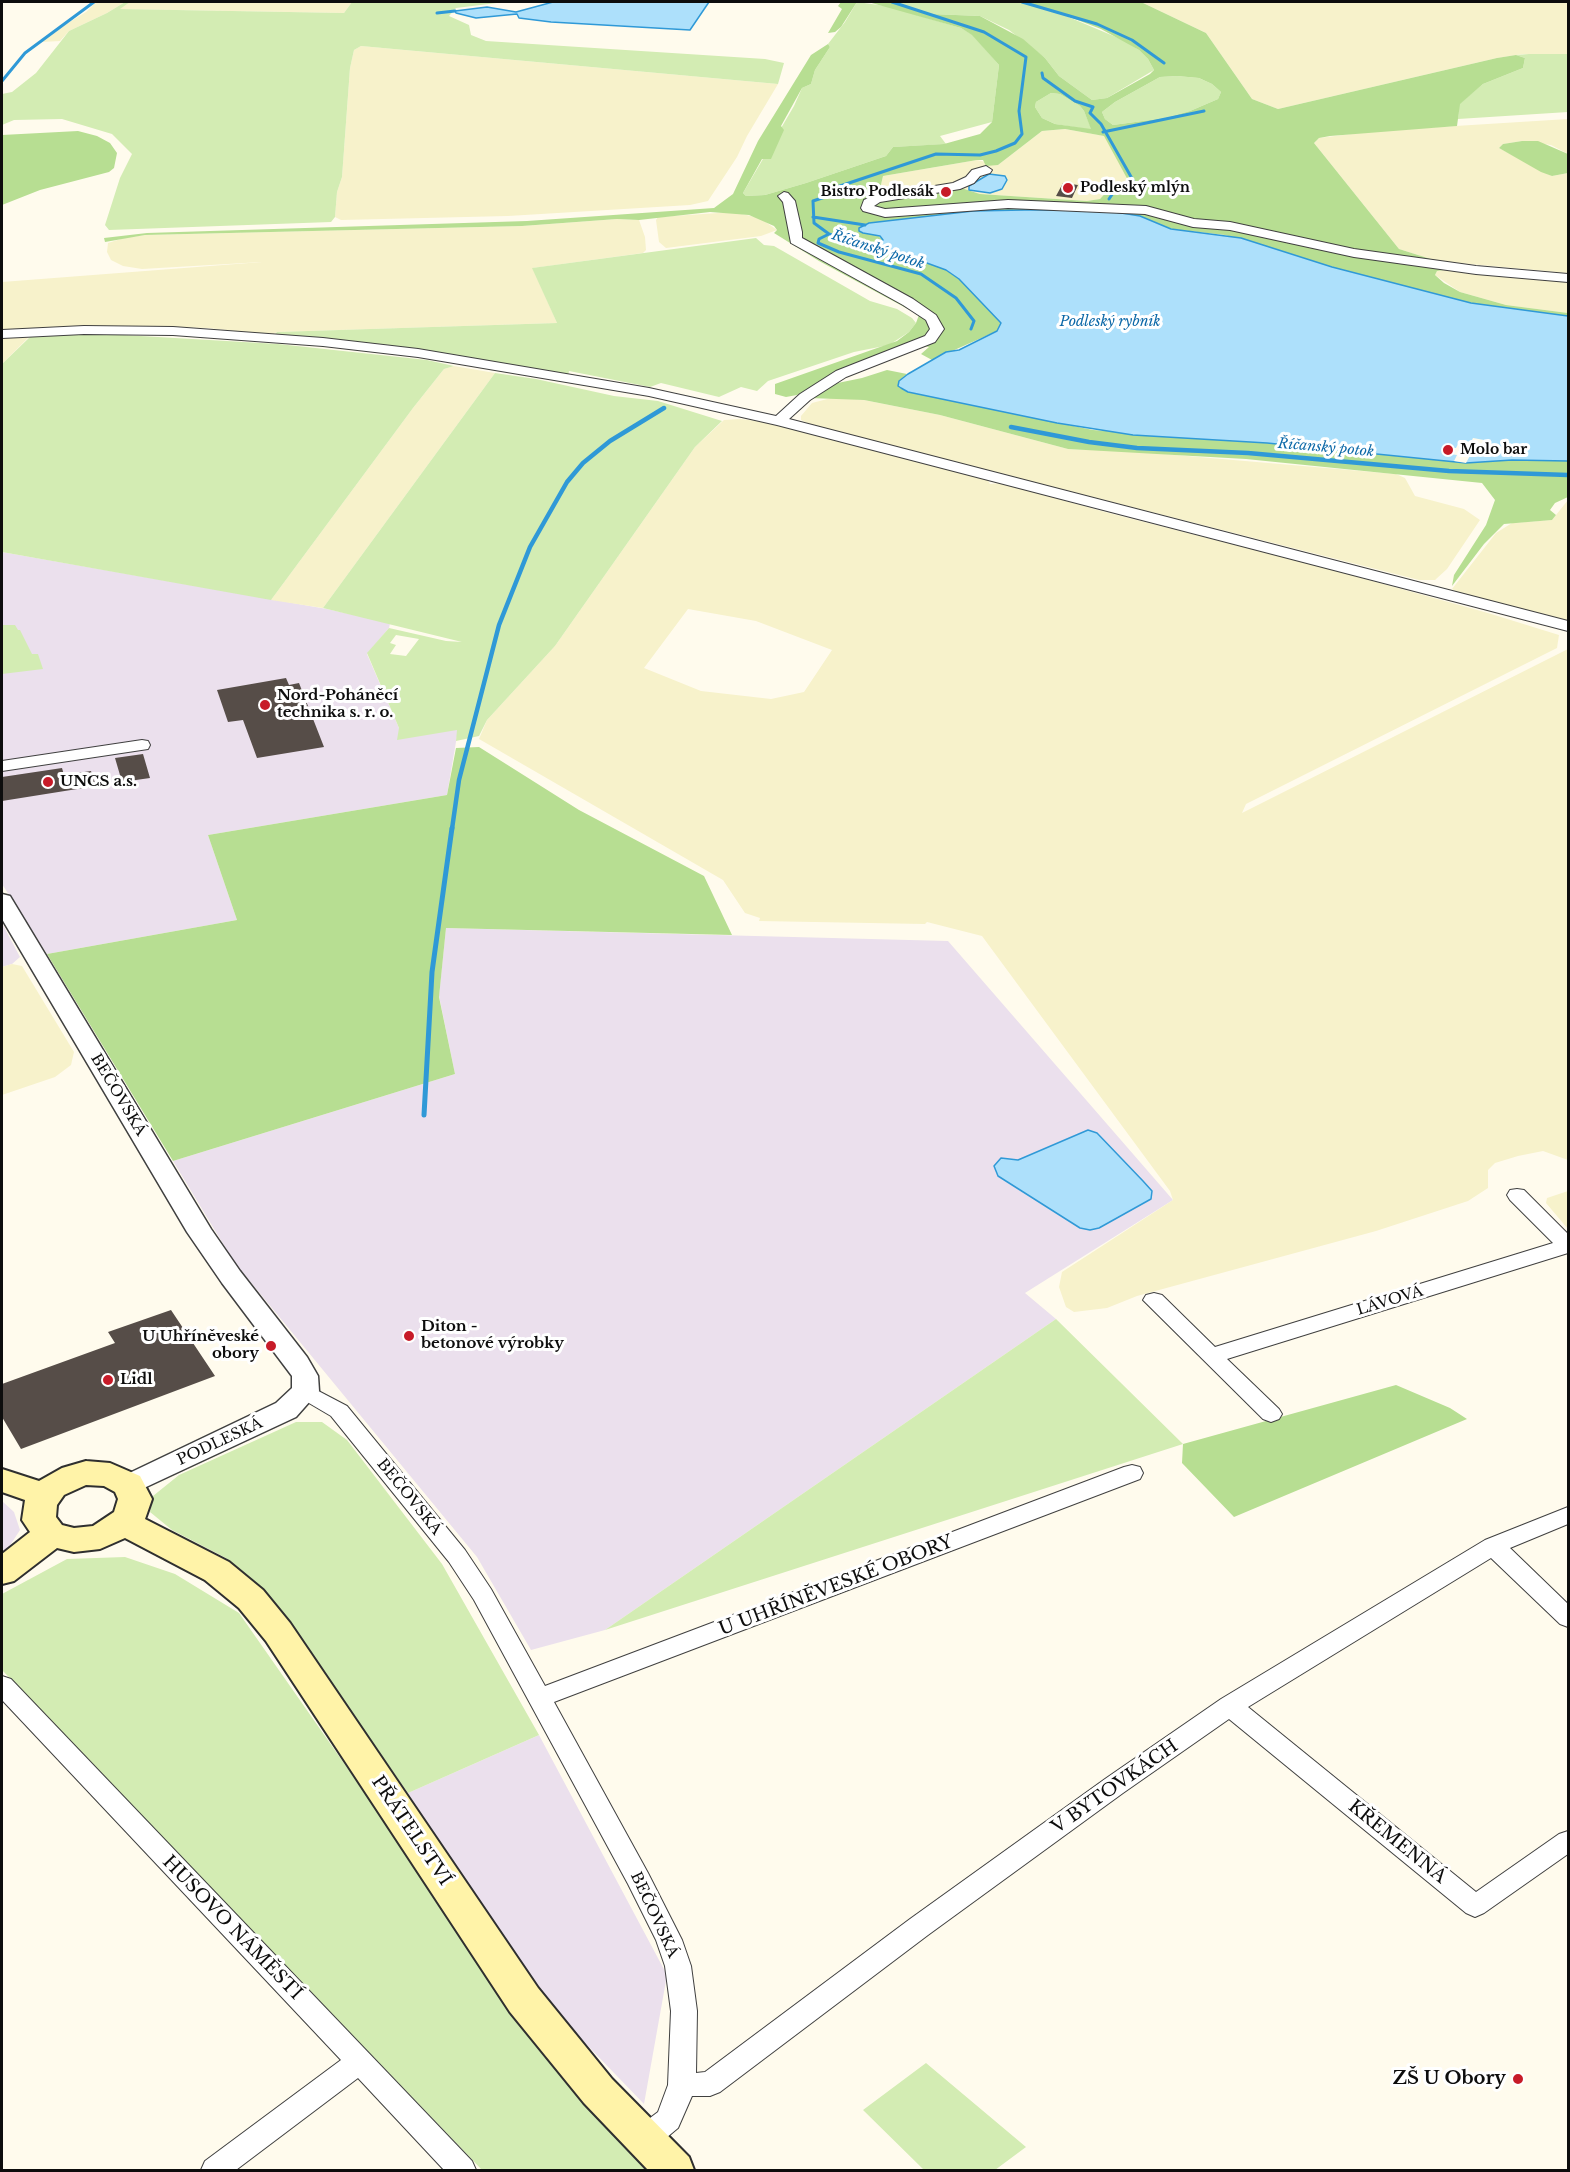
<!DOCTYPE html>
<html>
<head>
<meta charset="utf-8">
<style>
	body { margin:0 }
	#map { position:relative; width:1570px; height:2172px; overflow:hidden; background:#fffbed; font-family:"Libre Baskerville",serif }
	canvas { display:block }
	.frame { position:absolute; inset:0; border:3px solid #0d0d0d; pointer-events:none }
</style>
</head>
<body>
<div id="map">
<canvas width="1570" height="2172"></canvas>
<div class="frame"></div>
</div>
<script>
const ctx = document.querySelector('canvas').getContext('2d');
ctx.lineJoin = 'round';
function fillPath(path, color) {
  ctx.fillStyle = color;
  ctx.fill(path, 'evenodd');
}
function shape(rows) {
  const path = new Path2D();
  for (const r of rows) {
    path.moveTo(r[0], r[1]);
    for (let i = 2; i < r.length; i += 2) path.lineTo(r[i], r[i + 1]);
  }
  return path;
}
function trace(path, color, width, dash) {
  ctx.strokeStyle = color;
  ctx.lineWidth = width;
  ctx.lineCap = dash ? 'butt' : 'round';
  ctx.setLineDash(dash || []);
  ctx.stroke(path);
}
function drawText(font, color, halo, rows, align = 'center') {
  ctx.font = font + ' "Libre Baskerville",serif';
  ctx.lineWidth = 6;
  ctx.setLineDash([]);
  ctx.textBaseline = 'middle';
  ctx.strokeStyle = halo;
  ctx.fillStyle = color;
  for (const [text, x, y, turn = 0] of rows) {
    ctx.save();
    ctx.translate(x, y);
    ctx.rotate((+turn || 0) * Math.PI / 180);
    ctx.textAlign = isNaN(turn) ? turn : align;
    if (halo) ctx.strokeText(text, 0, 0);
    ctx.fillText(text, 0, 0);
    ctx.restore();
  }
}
const industrial = shape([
	[2,552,327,609,390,623,389,628,367,654,399,728,458,730,447,795,208,835,237,920,47,954,2,884],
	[2,923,20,957,12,964,2,967],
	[446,928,948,941,1173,1200,1025,1293,1056,1319,605,1630,531,1650,477,1557,234,1262,173,1161,455,1074,439,996],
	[2,1501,14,1512,20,1530,7,1550,2,1554],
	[539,1735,667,1975,644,2104,533,1989,408,1793]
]);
const farmland = shape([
	[96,2,125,2,107,13,69,31,60,41,42,42,53,32,86,12],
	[130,2,352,2,344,13,119,9],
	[1141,2,1568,2,1568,54,1523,54,1497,58,1278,109,1252,99,1206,33],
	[361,46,778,84,747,136,737,157,708,201,690,205,508,216,341,220,335,217,337,192,342,177,350,68,354,50],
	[1568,119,1568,154,1551,145,1522,141,1503,144,1499,148,1552,176,1568,173,1568,273,1437,261,1399,249,1314,143,1319,138,1375,131],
	[1065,129,1105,136,1130,182,1111,187,1100,199,1087,201,980,194,958,187,927,187,888,193,880,189,883,176,977,160,998,165,1042,131],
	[733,212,760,218,777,230,761,236,666,248,659,242,656,220,658,217],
	[617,219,639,220,645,237,646,250,643,253,533,268,557,323,277,332,272,335,208,328,133,326,2,330,2,282,262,262,142,269,123,266,111,260,107,252,108,243,124,238,145,235,522,226],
	[1444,270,1568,282,1568,313,1506,305,1460,292,1435,275,1437,271],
	[30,336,2,364,2,338],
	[454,366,495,373,323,608,271,600,413,408,444,369],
	[835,397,864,400,940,415,1068,449,1129,451,1396,474,1405,478,1415,496,1464,509,1480,520,1447,569,1435,580,1419,580,813,426,801,420,801,416,812,403],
	[741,419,764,422,986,478,990,484,1002,483,1105,512,1322,567,1488,613,1559,635,1557,648,1246,804,1242,813,1568,649,1568,1160,1543,1151,1518,1156,1495,1163,1488,1170,1488,1188,1468,1201,1376,1231,1137,1296,1107,1308,1074,1312,1066,1307,1059,1287,1062,1272,1173,1200,1170,1191,982,936,927,922,925,924,759,921,760,918,745,913,723,880,479,739,487,720,555,646,695,447,724,420],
	[688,609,756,621,832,650,804,692,771,699,701,691,644,668],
	[1568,500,1568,623,1458,593,1452,589,1496,533,1512,523,1552,520],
	[12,964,22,966,74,1052,71,1065,55,1077,2,1095,2,967],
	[1568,1191,1568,1229,1546,1203,1547,1198]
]);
const green = shape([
	[125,2,130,2,120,9,344,13,352,2,505,2,456,8,449,16,469,25,471,35,486,41,765,59,784,63,778,84,361,46,354,50,350,68,342,177,337,192,335,217,331,222,109,230,105,225,120,178,132,154,112,134,62,119,14,120,2,125,2,94,12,92,36,73,69,31,107,13],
	[857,2,886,6,961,28,973,35,999,65,992,122,940,136,946,144,893,147,886,156,806,183,765,195,746,196,743,193,794,106,802,88,811,84,815,70,830,47,828,44,845,22],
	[895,2,1016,2,1059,13,1123,40,1139,50,1148,59,1154,70,1107,98,1092,100,1059,76,1045,58,1009,30,980,16,931,14],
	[1529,54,1568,54,1568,112,1458,119,1459,104,1483,84,1523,68,1525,58,1516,55],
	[1177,76,1199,78,1212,84,1221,92,1218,99,1190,111,1165,118,1113,125,1105,119,1102,112,1115,102,1160,77],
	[1051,93,1060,94,1080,106,1084,111,1092,130,1055,124,1042,118,1035,107,1036,102],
	[756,238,764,245,774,246,870,301,897,309,912,318,916,323,909,332,889,345,854,352,768,381,757,391,741,387,719,397,661,383,650,387,569,371,568,376,389,345,272,337,277,332,557,323,532,268],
	[89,333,278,344,427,360,454,366,444,369,413,408,271,600,2,552,2,364,31,336],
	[495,373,536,379,614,396,658,401,722,421,695,447,555,646,487,720,479,736,456,741,457,730,397,740,399,728,367,653,389,628,446,641,462,642,323,608],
	[396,635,419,639,406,656,390,654,396,645,390,643],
	[2,625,15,625,18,630,20,630,32,654,38,654,43,669,2,674],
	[1056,1319,1183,1444,605,1630],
	[296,1422,322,1422,347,1440,442,1564,539,1735,408,1793,272,1599,226,1558,172,1530,150,1512,153,1496,179,1475],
	[125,1557,175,1574,239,1613,522,2018,600,2116,652,2170,482,2170,2,1670,2,1594,67,1559],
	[926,2063,1026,2147,995,2170,924,2170,863,2110]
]);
const forest = shape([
	[841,2,857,2,841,27,835,32,828,33,842,9,838,6],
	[868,2,895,2,931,14,980,16,1023,39,1045,58,1059,76,1092,100,1107,98,1150,74,1154,70,1148,59,1139,50,1101,29,1059,13,1016,2,1141,2,1206,33,1252,99,1278,109,1497,58,1516,55,1525,58,1523,68,1483,84,1460,104,1457,126,1330,136,1319,138,1314,143,1399,249,1437,261,1444,270,1437,271,1435,275,1444,283,1460,292,1506,305,1568,313,1568,316,1471,303,1332,267,1225,235,1171,229,1139,216,1103,210,973,211,865,225,863,233,876,234,883,240,862,249,877,249,913,258,946,270,959,279,993,313,1001,323,997,331,932,360,921,354,929,347,914,344,835,373,797,395,786,397,775,394,775,384,897,341,909,332,916,323,919,315,819,261,774,233,777,230,774,226,749,215,710,212,639,220,617,219,522,226,145,235,105,242,104,238,147,233,527,221,714,208,733,194,758,141,811,55,828,44,830,47,815,70,811,84,802,88,781,126,784,130,771,159,762,159,743,193,746,196,765,195,806,183,886,156,893,147,944,144,980,134,992,122,999,65,972,35,961,28],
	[1177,76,1199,78,1212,84,1221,92,1218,99,1190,111,1165,118,1113,125,1105,119,1102,112,1115,102,1160,77],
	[1051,93,1060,94,1080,106,1084,111,1091,129,1055,124,1042,118,1035,107,1036,102],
	[1065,129,1104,136,1129,182,1111,187,1100,199,1087,201,980,194,958,187,927,187,889,193,880,189,883,176,977,160,983,160,986,166,998,165,1042,131],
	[78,131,97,136,110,143,117,153,114,168,109,172,40,190,2,205,2,135],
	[1522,141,1538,141,1568,154,1568,173,1552,176,1541,172,1499,148,1503,144],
	[887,370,907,374,899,381,1039,419,1093,430,1267,443,1466,463,1512,460,1568,461,1568,497,1555,503,1550,510,1556,515,1552,520,1504,524,1484,544,1452,586,1454,575,1486,525,1495,500,1482,483,1246,459,1068,449,940,415,864,400,809,398,823,386,862,378],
	[479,747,579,810,704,876,732,935,446,928,439,997,455,1074,173,1161,47,954,237,920,208,835,447,795,456,748],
	[1396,1385,1450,1408,1467,1419,1234,1517,1182,1463,1183,1444]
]);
const water = shape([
	[553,2,709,2,690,30,551,22,519,18,517,14,476,18,456,13,455,11,487,7,516,12,553,2],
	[989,174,1005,176,1007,180,1002,189,990,193,969,190,969,186,989,174],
	[1024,210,1103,210,1140,216,1171,229,1241,238,1332,267,1471,303,1568,316,1568,461,1512,460,1466,463,1267,443,1133,435,1057,423,908,392,901,388,898,386,899,381,908,374,946,352,959,350,997,331,1001,323,959,279,946,270,913,258,877,249,862,249,856,245,880,243,883,240,880,236,863,233,859,231,859,228,869,223,973,211,1024,210],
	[1088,1130,1097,1133,1143,1181,1152,1191,1151,1199,1099,1228,1090,1230,1080,1228,998,1176,994,1166,1001,1158,1018,1160,1088,1130]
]);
const pier = shape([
	[1473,438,1484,440,1482,445,1471,443,1467,450,1472,452,1466,463,1454,461,1457,455,1449,454,1452,448,1456,448,1460,440,1471,442]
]);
const streamFar2 = shape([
	[892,2,984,32,1026,57,1019,111,1022,134,1015,143,996,151,980,155,936,154,831,189,825,197,813,201,814,223,829,234,819,239,818,243,839,252,921,274,956,298,974,321,971,329],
	[1022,2,1097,24,1132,40,1164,63],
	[437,13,455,11],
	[1042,73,1043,78,1075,101,1093,107,1090,113,1101,124,1134,182,1115,190,1109,199],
	[2,81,25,53,94,2],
	[1103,132,1204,111],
	[813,217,865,225],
	[829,234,868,246]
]);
const streamFar1 = shape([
	[1011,427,1089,442,1137,448,1248,453,1449,471,1568,475],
	[452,829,459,780,499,625,530,547,567,482,583,463,610,441,664,408]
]);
const stream = shape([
	[424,1115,432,972,452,828]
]);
const building = shape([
	[1063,183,1078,185,1072,198,1056,196],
	[286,678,289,685,299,683,324,747,257,758,243,720,228,722,217,690],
	[143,754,150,778,122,782,115,758],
	[62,768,64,775,91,771,96,786,2,801,2,777],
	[171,1310,215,1376,21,1449,2,1417,2,1384,115,1343,108,1332]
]);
const minor = shape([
	[986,166,992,170,990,173,980,176,974,183,960,189,880,202,874,206,885,209,1008,200,1146,206,1194,219,1230,222,1354,249,1476,266,1568,274,1568,282,1476,274,1354,257,1230,230,1193,227,1145,214,1008,208,885,217,863,211,861,208,864,200,873,196,953,183,966,177,972,170,986,166],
	[784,192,788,193,795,201,802,232,802,238,913,299,936,315,944,329,935,342,846,377,810,400,789,419,1568,621,1568,631,777,425,649,396,418,357,323,346,173,335,84,334,2,338,2,330,84,326,173,327,323,338,418,349,649,388,776,416,800,394,836,371,925,336,930,329,926,320,903,305,791,243,783,202,778,196,784,192],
	[142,740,148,741,150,745,148,749,2,771,2,761,142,740],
	[1517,1189,1524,1190,1568,1234,1568,1253,1227,1359,1279,1409,1282,1414,1279,1419,1271,1422,1263,1419,1143,1300,1146,1295,1154,1293,1162,1295,1215,1347,1553,1243,1510,1200,1507,1195,1510,1190,1517,1189],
	[305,1384,347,1406,465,1550,491,1589,545,1686,1124,1467,1132,1465,1140,1467,1143,1473,1140,1479,554,1702,648,1873,682,1940,691,1966,697,2011,696,2073,705,2072,910,1919,1105,1779,1221,1699,1485,1540,1568,1507,1568,1524,1510,1548,1568,1604,1568,1627,1560,1624,1491,1558,1248,1707,1476,1892,1559,1834,1568,1831,1568,1854,1484,1913,1475,1917,1466,1913,1229,1719,1123,1793,928,1935,720,2092,710,2096,692,2096,678,2128,654,2148,644,2151,634,2148,630,2139,634,2130,658,2112,668,2085,671,2011,665,1966,656,1940,628,1884,474,1600,449,1562,331,1416,297,1396,294,1391,297,1386,305,1384],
	[2,1676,11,1679,472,2161,476,2170,444,2170,358,2078,236,2170,201,2170,205,2161,341,2060,2,1700,2,1676]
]);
const tertiary = shape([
	[2,894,10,896,13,901,211,1229,240,1271,307,1357,318,1376,319,1391,296,1417,129,1495,119,1492,115,1485,119,1478,276,1403,292,1388,292,1376,222,1283,187,1232,2,919,2,894]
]);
const secondary = shape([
	[86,1461,110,1463,140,1476,152,1499,145,1519,229,1562,263,1590,290,1623,538,1988,612,2079,689,2157,694,2170,648,2170,584,2103,510,2012,266,1641,239,1608,205,1580,125,1538,100,1549,74,1552,57,1548,14,1581,2,1584,2,1554,30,1532,22,1520,25,1500,2,1492,2,1469,39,1481,62,1468,86,1461],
	[86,1485,104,1486,115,1492,118,1499,114,1512,93,1526,74,1528,62,1525,56,1517,57,1505,64,1495,86,1485]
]);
const markers = [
	[1068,188,6,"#c71b28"],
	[946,192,6,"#c71b28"],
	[1448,450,6,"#c71b28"],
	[265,705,6,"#c71b28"],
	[48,782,6,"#c71b28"],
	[409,1336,6,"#c71b28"],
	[271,1346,6,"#c71b28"],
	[108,1380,6,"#c71b28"],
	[1518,2079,6,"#c71b28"]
];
const farPoinames = [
	["Podleský mlýn",1080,188],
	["Bistro Podlesák",934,192,"right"],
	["Molo bar",1460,450]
];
const farWaternames = [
	["Říčanský potok",878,250,18],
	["Podleský rybník",1110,322],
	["Říčanský potok",1326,448,5]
];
const poiNames = [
	["Nord-Poháněcí",277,696],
	["technika s. r. o.",277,713],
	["UNCS a.s.",60,782],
	["Diton -",421,1327],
	["betonové výrobky",421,1344],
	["U Uhříněveské",259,1337,"right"],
	["obory",259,1354,"right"],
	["Lidl",120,1380]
];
const streetNames = [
	["BEČOVSKÁ",118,1095,59],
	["LÁVOVÁ",1390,1301,-17],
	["PODLESKÁ",220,1442,-25],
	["BEČOVSKÁ",409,1497,51],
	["BEČOVSKÁ",654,1915,65]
];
const nearStreetnames = [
	["U UHŘÍNĚVESKÉ OBORY",836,1586,-21],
	["V BYTOVKÁCH",1115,1787,-35],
	["PŘÁTELSTVÍ",411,1831,56],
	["KŘEMENNÁ",1397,1842,39],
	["HUSOVO NÁMĚSTÍ",232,1928,46]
];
const nearPoinames = [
	["ZŠ U Obory",1506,2079]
];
fillPath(industrial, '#ebe0ed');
fillPath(farmland, '#f7f2cb');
fillPath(green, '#d3ecb3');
fillPath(forest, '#b7de92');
fillPath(water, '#ade0fb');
trace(water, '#2f99d7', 1.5);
fillPath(pier, '#fffbed');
trace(streamFar2, '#2f99d7', 3);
trace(streamFar1, '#2f99d7', 4.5);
trace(stream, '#2f99d7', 5);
fillPath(building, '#564d48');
trace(minor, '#404040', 2);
trace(tertiary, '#404040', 3);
trace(secondary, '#2f2f2f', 4);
fillPath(minor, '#fff');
fillPath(tertiary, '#fff');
fillPath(secondary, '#fff3a8');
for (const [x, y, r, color] of markers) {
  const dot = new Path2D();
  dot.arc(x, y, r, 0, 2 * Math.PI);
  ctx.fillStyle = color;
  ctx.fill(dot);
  trace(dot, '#fff', 2);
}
drawText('bold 14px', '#0d0d0d', '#fff', farPoinames, 'left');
drawText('italic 14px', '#0d69a8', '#fff', farWaternames);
drawText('bold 15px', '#0d0d0d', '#fff', poiNames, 'left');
drawText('15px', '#0d0d0d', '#fff', streetNames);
drawText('18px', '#0d0d0d', '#fff', nearStreetnames);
drawText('bold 18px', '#0d0d0d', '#fff', nearPoinames, 'right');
</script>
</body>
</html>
